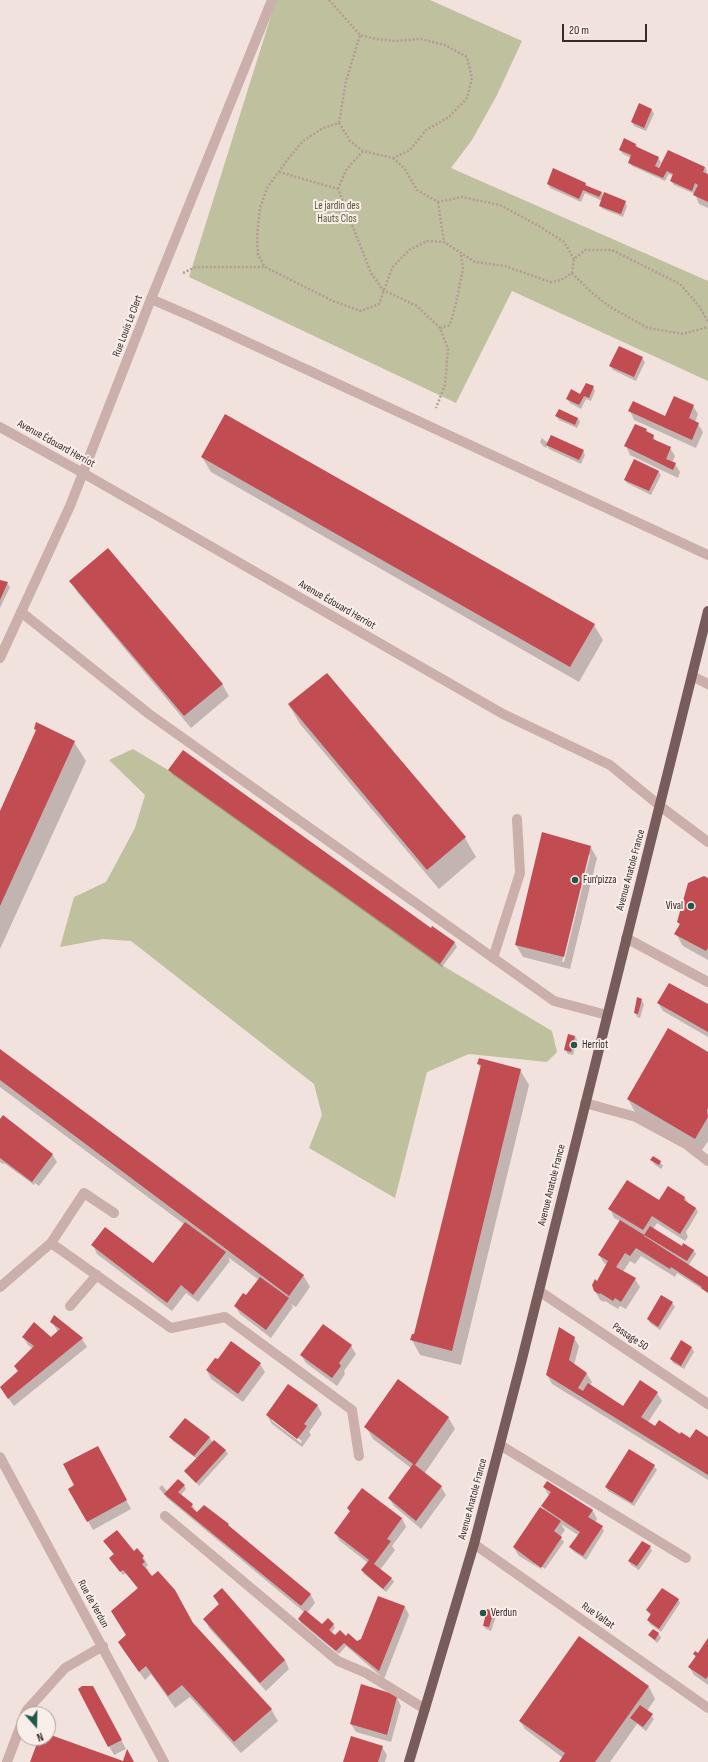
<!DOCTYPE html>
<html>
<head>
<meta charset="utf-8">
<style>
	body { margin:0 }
	#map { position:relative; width:708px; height:1762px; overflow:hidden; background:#f2e2de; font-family:"Sofia Sans Condensed",sans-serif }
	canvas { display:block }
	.north { position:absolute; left:16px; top:1706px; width:40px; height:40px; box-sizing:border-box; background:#f9eeea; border:1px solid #aba09d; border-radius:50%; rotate:160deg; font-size:11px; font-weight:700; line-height:16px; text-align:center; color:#372a29 }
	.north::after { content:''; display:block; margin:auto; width:14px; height:18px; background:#20574b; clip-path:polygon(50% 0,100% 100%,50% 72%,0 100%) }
	.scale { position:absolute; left:562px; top:24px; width:85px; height:18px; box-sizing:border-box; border:2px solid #372a29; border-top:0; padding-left:5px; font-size:12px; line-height:14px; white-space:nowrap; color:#372a29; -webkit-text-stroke:3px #f9eeea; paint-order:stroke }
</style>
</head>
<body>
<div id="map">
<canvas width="708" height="1762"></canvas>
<div class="north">N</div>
<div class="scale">20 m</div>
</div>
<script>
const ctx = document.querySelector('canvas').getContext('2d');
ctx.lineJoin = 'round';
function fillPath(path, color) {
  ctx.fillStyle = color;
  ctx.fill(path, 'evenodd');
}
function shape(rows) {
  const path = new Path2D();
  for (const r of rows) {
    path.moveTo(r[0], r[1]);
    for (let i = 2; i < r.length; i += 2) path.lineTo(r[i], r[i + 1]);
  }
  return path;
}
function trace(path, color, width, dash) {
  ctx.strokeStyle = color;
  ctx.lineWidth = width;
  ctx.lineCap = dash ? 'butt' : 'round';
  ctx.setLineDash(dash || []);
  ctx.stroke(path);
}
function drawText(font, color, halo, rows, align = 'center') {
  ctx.font = font + ' "Sofia Sans Condensed",sans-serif';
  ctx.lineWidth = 4;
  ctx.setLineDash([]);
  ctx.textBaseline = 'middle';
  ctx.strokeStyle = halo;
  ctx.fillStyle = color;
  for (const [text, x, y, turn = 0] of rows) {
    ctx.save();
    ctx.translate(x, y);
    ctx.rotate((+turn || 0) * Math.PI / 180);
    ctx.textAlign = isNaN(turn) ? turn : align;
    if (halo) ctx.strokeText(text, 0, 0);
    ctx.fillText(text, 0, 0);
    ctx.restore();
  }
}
const green = shape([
	[276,0,430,0,522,41,497,95,472,140,451,168,708,281,708,381,512,291,456,403,189,277],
	[133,749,168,770,440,964,552,1031,557,1052,547,1062,469,1054,427,1072,395,1198,309,1148,322,1115,314,1084,131,941,103,939,60,947,74,897,106,882,135,828,145,795,109,760]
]);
const shadow = shape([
	[652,110,654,114,646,131,634,126,632,122],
	[636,144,638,148,658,158,661,162,657,170,705,167,707,171,706,174,708,175,708,208,699,204,695,194,674,185,671,181,673,176,669,174,665,181,632,166,629,162,631,158,623,154,620,150],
	[548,184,586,184,587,187,601,192,604,197,625,202,627,206,623,217,603,209,600,205,602,201,585,193,581,202,550,188],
	[642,358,645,362,636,381,613,370,610,366],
	[593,387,595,391,591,401,586,399,581,409,570,403,567,399,581,395],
	[693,406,698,414,695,422,698,424,703,432,696,448,634,420,630,411,665,417],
	[556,416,578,418,580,422,577,428,559,420],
	[646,430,648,433,653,436,655,441,670,448,675,456,672,463,675,464,680,472,678,478,630,455,626,446],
	[542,438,548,443,583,451,585,455,581,464,549,449,547,446,546,448,543,446,540,442],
	[202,457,594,625,603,640,579,682,211,472],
	[658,471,661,475,651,495,627,483,625,480],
	[0,581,7,583,10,587,0,608],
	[71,581,222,684,229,696,191,728,78,593],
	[327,674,465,838,476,857,439,889,300,724,289,705],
	[35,729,74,742,86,761,0,949,0,813,37,732],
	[170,770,432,929,433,928,455,943,457,947,442,967,172,774],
	[543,834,590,846,597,858,570,969,523,957,516,945],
	[588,855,590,855,564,962,562,962],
	[708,879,708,960,683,946,676,934,680,925,678,922],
	[641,1000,644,1004,640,1018,637,1017,635,1013],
	[658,1003,708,1005,708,1037,663,1011],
	[668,1030,708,1053,708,1141,702,1150,635,1112,628,1099],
	[575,1036,577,1040,573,1055,568,1054,565,1050],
	[0,1050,303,1275,310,1287,296,1307,291,1304,293,1307,271,1338,240,1314,235,1306,246,1296,259,1280,228,1257,230,1261,198,1302,186,1293,172,1311,97,1254,93,1245,153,1265,184,1224,0,1087],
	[478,1064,520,1070,529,1085,461,1365,420,1355,412,1340,415,1336,481,1069],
	[0,1120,52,1154,57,1162,39,1186,35,1183,34,1185,4,1163,3,1164,0,1162],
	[652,1160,660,1162,663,1166,661,1169,654,1164],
	[685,1198,688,1203,696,1208,698,1212,686,1232,688,1237,685,1241,657,1223,653,1229,682,1247,694,1250,696,1254,688,1266,708,1278,708,1293,677,1273,675,1277,641,1256,635,1264,630,1261,623,1272,635,1279,640,1287,626,1309,620,1306,618,1309,605,1301,604,1302,600,1300,595,1291,597,1282,607,1265,604,1263,599,1255,620,1221,614,1218,610,1209],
	[662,1297,672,1303,675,1307,660,1330,650,1323,648,1319],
	[52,1322,82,1339,87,1347,14,1406,1,1388,19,1371,33,1349,28,1345,23,1337,51,1338,58,1332],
	[574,1338,579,1346,574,1365,587,1374,592,1382,590,1385,624,1407,657,1393,662,1401,648,1422,658,1429,689,1439,708,1438,708,1480,552,1384,547,1375],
	[682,1341,692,1348,694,1352,684,1369,673,1363,671,1359],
	[351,1346,356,1354,344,1371,345,1374,337,1386,306,1363,301,1355],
	[260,1364,265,1372,243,1402,211,1379,207,1371],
	[289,1386,318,1406,322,1414,309,1432,311,1435,302,1447,272,1424,267,1415],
	[272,1419,302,1441,301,1443,272,1421],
	[448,1417,455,1429,424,1474,441,1487,446,1495,421,1529,394,1506,389,1498,411,1468,373,1439,366,1427],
	[185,1419,210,1438,213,1443,214,1441,226,1451,228,1454,199,1486,186,1471,197,1459,173,1441,171,1437],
	[102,1456,131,1509,93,1530,70,1489,75,1486],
	[654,1466,657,1470,634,1506,608,1491,606,1487],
	[547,1483,593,1511,597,1519,595,1522,602,1527,604,1531,586,1560,573,1551,570,1547,578,1535,561,1524,565,1530,560,1537,564,1542,545,1569,535,1562,535,1564,544,1571,519,1556,514,1548,545,1512,542,1506,549,1496,544,1487],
	[162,1485,167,1491,184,1485,186,1489,181,1495,192,1505,195,1509,193,1510,197,1514,228,1524,230,1529,311,1595,315,1603,307,1613,322,1626,333,1624,335,1628,331,1633,335,1636,346,1637,357,1642,362,1640,379,1597,405,1607,409,1615,384,1679,346,1646,339,1654,301,1623,299,1619,304,1612,167,1498,159,1488],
	[402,1518,406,1527,392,1546,395,1550,380,1570,392,1579,394,1582,386,1592,364,1574,362,1570,368,1563,340,1541,335,1533],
	[105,1542,143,1557,148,1565,146,1567,149,1571,147,1572,271,1709,278,1721,241,1753,190,1697,175,1708,151,1674,145,1680,124,1651,119,1642,127,1635,138,1589,126,1573,123,1575,112,1562,110,1559,114,1555],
	[650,1547,652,1551,639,1570,631,1565,629,1561],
	[222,1590,285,1660,289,1669,266,1691,209,1628,205,1619,219,1605,214,1596],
	[678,1599,680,1603,661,1632,650,1624,648,1620,651,1616,647,1610],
	[493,1612,496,1616,491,1631,486,1629,484,1626],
	[659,1634,661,1638,657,1643,649,1635],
	[580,1638,649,1687,655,1699,647,1711,654,1719,646,1731,637,1724,610,1762,560,1762,563,1758,525,1729,520,1721],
	[708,1640,708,1685,694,1675,689,1667,696,1658,694,1654,698,1654],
	[97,1695,126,1749,114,1755,109,1746],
	[397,1698,401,1706,391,1742,356,1732,351,1724],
	[382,1747,387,1755,385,1762,344,1762]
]);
const building = shape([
	[639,103,652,109,644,128,631,122],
	[624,138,636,144,635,146,659,157,655,166,659,168,668,150,705,167,703,172,708,174,708,202,693,195,698,185,695,183,692,191,670,181,673,174,667,171,663,178,628,163,631,155,619,150],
	[553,168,586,183,585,185,602,192,599,197,583,190,579,199,547,184],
	[604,192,626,201,621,214,599,206],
	[619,346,643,357,634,377,609,366],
	[586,383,594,386,589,398,584,396,579,405,566,399,571,389,580,394],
	[674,396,694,405,689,418,699,423,692,440,628,411,633,401,665,416],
	[559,409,578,418,575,425,555,416],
	[225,414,595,624,570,667,201,457],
	[635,424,647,429,646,431,654,435,653,439,671,447,666,459,676,463,673,470,624,446],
	[551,435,584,450,579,460,546,445],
	[634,459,659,471,649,491,624,480],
	[108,548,223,684,184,716,69,581],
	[0,580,8,582,0,600],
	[327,673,466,837,427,870,288,704],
	[36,722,75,741,0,906,0,811,36,730,34,729],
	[183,750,431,928,432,926,455,942,440,964,168,770],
	[542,832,591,846,564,957,515,945],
	[704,876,708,878,708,948,706,951,674,934,680,924,677,922,688,883],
	[669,983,708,1004,708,1032,657,1003],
	[637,997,642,999,638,1014,634,1013],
	[668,1028,708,1052,708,1108,707,1110,708,1117,695,1139,627,1099],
	[568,1034,575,1036,571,1052,564,1050],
	[0,1049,304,1275,289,1296,0,1080],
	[479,1058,521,1069,452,1351,410,1340,412,1334,414,1334,481,1065,477,1064],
	[3,1115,53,1154,32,1182,0,1158,0,1119],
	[653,1156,661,1161,659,1165,650,1160],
	[627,1180,659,1200,668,1186,685,1197,684,1200,696,1208,680,1234,652,1216,643,1230,608,1209],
	[620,1220,644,1235,650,1226,682,1246,683,1243,694,1250,687,1261,644,1235,644,1236,708,1277,708,1293,701,1288,702,1287,671,1267,670,1269,636,1248,630,1256,625,1253,616,1267,636,1278,621,1302,615,1298,613,1301,600,1293,599,1294,594,1291,592,1285,595,1279,597,1281,608,1261,598,1255],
	[185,1222,226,1252,193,1295,181,1285,167,1303,91,1245,105,1227,153,1263],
	[260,1277,289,1298,266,1330,234,1306,243,1293,246,1295],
	[661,1295,673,1302,658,1327,647,1319],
	[54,1315,83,1338,8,1399,0,1387,18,1371,14,1366,34,1346,22,1337,34,1322,51,1337,60,1329,50,1322],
	[323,1324,352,1345,339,1363,341,1366,332,1378,300,1355],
	[559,1327,575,1337,569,1360,587,1373,578,1388,583,1391,588,1383,623,1406,640,1380,658,1392,641,1417,655,1426,659,1420,680,1434,681,1432,690,1438,696,1429,708,1437,708,1475,546,1375],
	[681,1340,692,1347,681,1366,670,1359],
	[231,1341,261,1363,238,1394,206,1370,215,1358,218,1359],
	[398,1379,449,1417,415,1465,442,1486,416,1521,388,1498,413,1464,364,1427],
	[288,1384,318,1405,304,1424,307,1426,297,1439,266,1415],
	[185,1418,210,1437,194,1456,169,1437],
	[214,1440,226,1450,196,1483,184,1471],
	[98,1446,127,1500,87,1522,68,1489,74,1485,63,1464],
	[629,1449,655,1465,632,1503,605,1487],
	[178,1479,185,1485,178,1492,193,1504,191,1507,197,1512,204,1505,229,1524,228,1525,311,1594,301,1606,164,1494],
	[547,1481,593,1510,588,1517,603,1526,583,1556,569,1547,580,1532,541,1506,551,1492,543,1487],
	[362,1488,402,1518,387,1539,391,1541,374,1564,392,1578,383,1589,361,1570,369,1560,334,1533,350,1511,347,1508],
	[540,1507,561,1521,554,1531,562,1537,541,1568,513,1547],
	[117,1530,134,1551,137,1548,144,1556,142,1558,145,1562,142,1564,152,1576,158,1571,175,1590,193,1623,272,1709,234,1742,182,1685,168,1696,146,1666,139,1672,118,1642,126,1635,111,1611,138,1588,123,1570,120,1572,109,1558,114,1554,103,1541],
	[642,1541,651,1546,637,1566,628,1561],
	[222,1588,285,1660,260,1683,203,1619,219,1604,213,1596],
	[662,1588,679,1599,659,1629,647,1620,651,1614,646,1610],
	[378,1596,405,1606,379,1671,344,1643,336,1651,298,1619,305,1610,322,1624,328,1618,334,1624,329,1630,335,1635,340,1630,346,1636,348,1633,357,1641,361,1639],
	[487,1609,494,1611,489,1627,483,1626],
	[653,1629,659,1633,655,1640,648,1635],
	[579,1636,649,1686,595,1762,559,1762,565,1753,519,1721],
	[708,1638,708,1676,706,1679,688,1667,696,1656,693,1654,695,1651,698,1653],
	[361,1684,390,1693,397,1697,387,1735,350,1724],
	[82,1686,93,1686,122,1740,108,1747,78,1689],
	[640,1705,653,1714,643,1727,630,1718],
	[48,1734,123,1761,127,1749,134,1762,30,1762,39,1738,48,1738],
	[351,1736,383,1746,378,1762,343,1762]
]);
const path = shape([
	[329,0,360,35,376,39,396,41,421,39,445,45,467,57,472,78,467,98,449,117,426,130,410,150,393,158,363,151,350,141,339,123,323,128,303,141,288,159,267,188,260,208,257,237,258,255,265,267,333,301,361,311,379,304,392,268,409,250,427,241,444,242,475,262,505,266,550,282,561,280,572,273,574,259,585,250,612,250,680,284,699,306,708,322],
	[339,123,346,81,360,35],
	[393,158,404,168,417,190,438,202,462,197,500,205,539,226,564,242,574,259],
	[279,172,338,189,371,273,383,290,417,306,440,328,448,349,445,385,436,408],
	[338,189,346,170,363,151],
	[438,202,444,242],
	[183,273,196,267,265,267],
	[572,273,591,292,610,307,648,328,683,334,708,327],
	[440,328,450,325,456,303,463,269,461,254]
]);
const service = shape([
	[151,299,195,318,708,555],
	[21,612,149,714,554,1001,607,1015],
	[692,676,708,684],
	[493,958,520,873,517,819],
	[51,1243,171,1328,225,1317,352,1410,359,1456],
	[0,1287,51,1243,84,1193,114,1213],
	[70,1306,97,1275],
	[500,1445,686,1558],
	[165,1516,338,1661,366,1673,425,1709],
	[25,1714,27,1710,65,1668,103,1646],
	[7,1762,24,1717]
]);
const minor = shape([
	[0,658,70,506,151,299,272,0],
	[660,806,708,842],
	[626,938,708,982],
	[585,1103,636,1117,686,1144,708,1161],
	[539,1291,708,1404],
	[474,1544,708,1708]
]);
const tertiary = shape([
	[0,427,83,473,503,714,610,765,660,806],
	[0,1457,164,1762]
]);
const primary = shape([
	[409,1762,474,1544,521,1363,708,611]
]);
const markers = [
	[575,880,4,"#20574b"],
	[691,906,4,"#20574b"],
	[574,1045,4,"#20574b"],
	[483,1613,4,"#20574b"]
];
const parkNames = [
	["Le jardin des",337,206],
	["Hauts Clos",337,219]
];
const streetNames = [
	["Rue Louis Le Clert",128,326,-69],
	["Avenue Édouard Herriot",56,444,29],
	["Avenue Édouard Herriot",337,605,30],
	["Avenue Anatole France",631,870,-75],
	["Avenue Anatole France",552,1185,-76],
	["Passage 50",630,1337,34],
	["Avenue Anatole France",473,1499,-75],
	["Rue de Verdun",93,1604,61],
	["Rue Valtat",598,1616,35]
];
const poiNames = [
	["Fun'pizza",583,880],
	["Vival",683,906,"right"],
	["Herriot",582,1045],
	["Verdun",491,1613]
];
fillPath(green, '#bfc09e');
fillPath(shadow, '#0003');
fillPath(building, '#c14c52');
trace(path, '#b59994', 2.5, [2, 2]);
trace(service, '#caafaa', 10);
trace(minor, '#caafaa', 10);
trace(tertiary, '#caafaa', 10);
trace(primary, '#785c5b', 10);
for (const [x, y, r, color] of markers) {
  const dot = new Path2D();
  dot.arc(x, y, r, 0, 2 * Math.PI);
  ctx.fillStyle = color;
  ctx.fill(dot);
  trace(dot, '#f9eeea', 1.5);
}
drawText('11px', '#52552e', '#f9eeea', parkNames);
drawText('11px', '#372a29', '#f9eeea', streetNames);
drawText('11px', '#372a29', '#f9eeea', poiNames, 'left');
</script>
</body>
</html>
